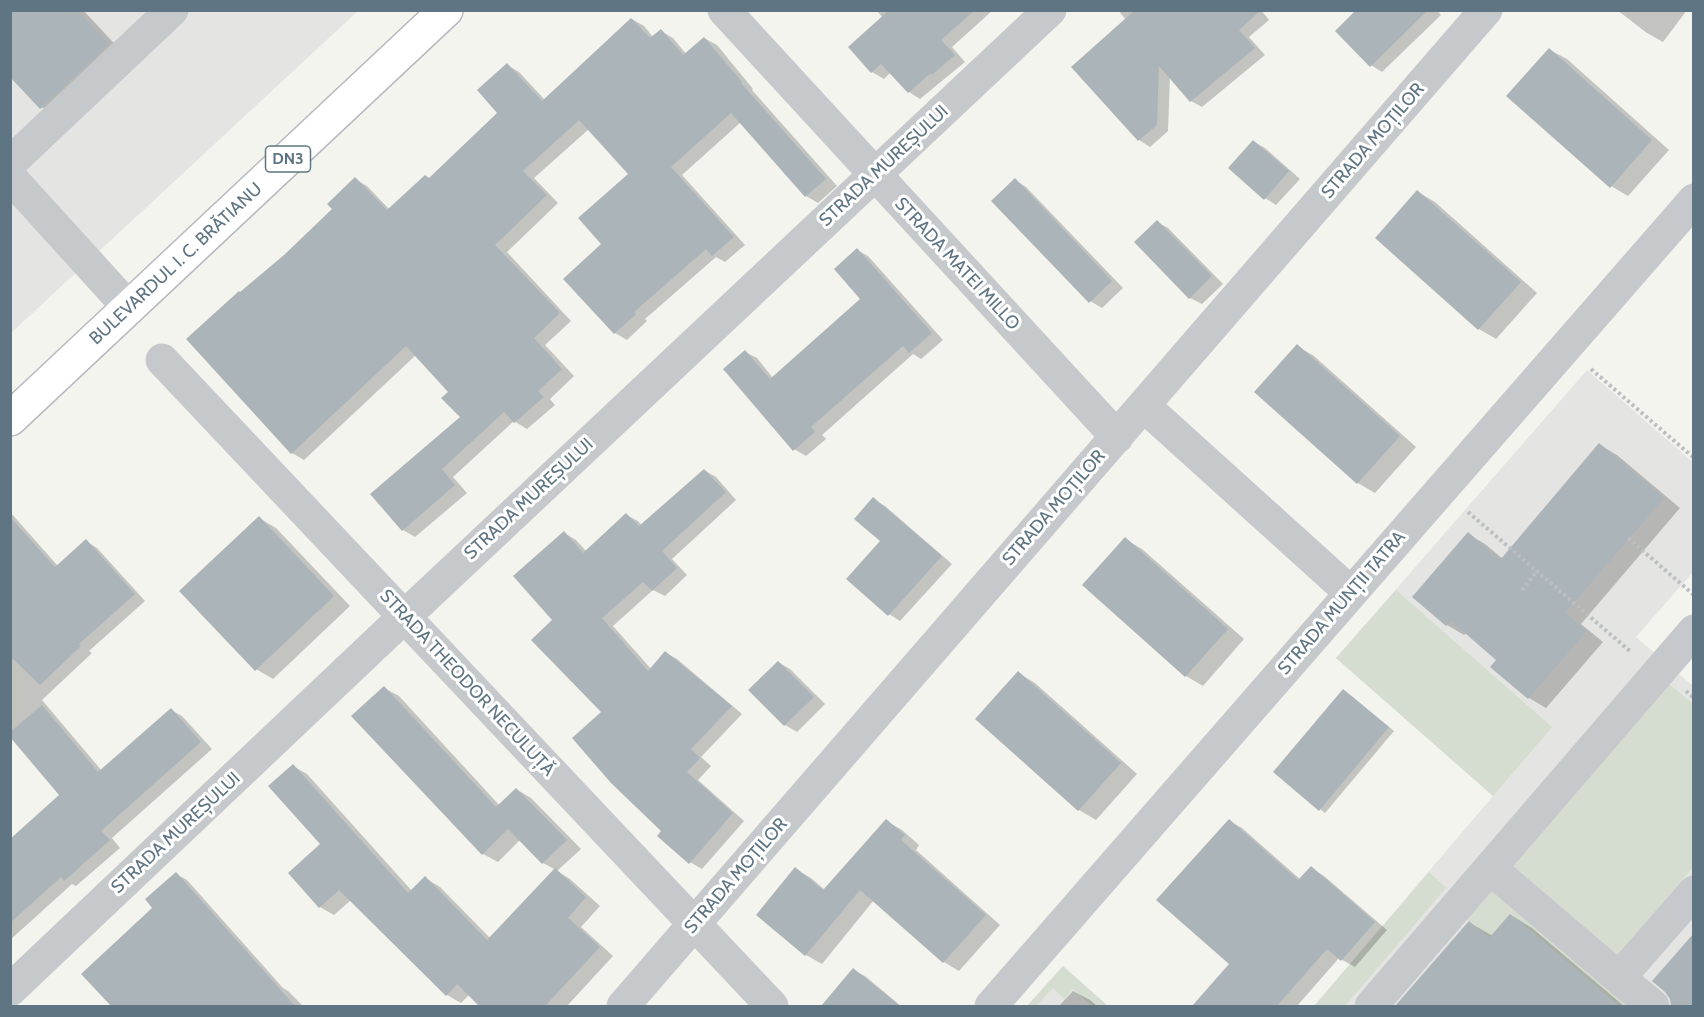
<!DOCTYPE html>
<html>
<head>
<meta charset="utf-8">
<style>
	body { margin:0 }
	#map { position:relative; width:1704px; height:1017px; overflow:hidden; background:#f4f4ef; font-family:Cabin,sans-serif }
	canvas { display:block }
	.frame { position:absolute; inset:0; border:12px solid #607583; pointer-events:none }
</style>
</head>
<body>
<div id="map">
<canvas width="1704" height="1017"></canvas>
<div class="frame"></div>
</div>
<script>
const ctx = document.querySelector('canvas').getContext('2d');
ctx.lineJoin = 'round';
function fillPath(path, color) {
  ctx.fillStyle = color;
  ctx.fill(path, 'evenodd');
}
function shape(rows) {
  const path = new Path2D();
  for (const r of rows) {
    path.moveTo(r[0], r[1]);
    for (let i = 2; i < r.length; i += 2) path.lineTo(r[i], r[i + 1]);
  }
  return path;
}
function trace(path, color, width, dash) {
  ctx.strokeStyle = color;
  ctx.lineWidth = width;
  ctx.lineCap = dash ? 'butt' : 'round';
  ctx.setLineDash(dash || []);
  ctx.stroke(path);
}
function drawText(font, color, halo, rows, align = 'center') {
  ctx.font = font + ' Cabin,sans-serif';
  ctx.lineWidth = 6;
  ctx.setLineDash([]);
  ctx.textBaseline = 'middle';
  ctx.strokeStyle = halo;
  ctx.fillStyle = color;
  for (const [text, x, y, turn = 0] of rows) {
    ctx.save();
    ctx.translate(x, y);
    ctx.rotate((+turn || 0) * Math.PI / 180);
    ctx.textAlign = isNaN(turn) ? turn : align;
    if (halo) ctx.strokeText(text, 0, 0);
    ctx.fillText(text, 0, 0);
    ctx.restore();
  }
}
const built = shape([
	[11,11,358,11,11,333],
	[1587,370,1693,462,1693,572,1636,637,1693,686,1693,1006,1314,1006,1493,796,1336,658],
	[1063,966,1108,1006,1027,1006]
]);
const green = shape([
	[1396,590,1552,727,1493,796,1336,658],
	[1668,683,1693,704,1693,867,1615,960,1509,870],
	[1429,872,1446,888,1345,1006,1314,1006],
	[1496,886,1637,1006,1619,1006,1511,914,1489,938,1467,919],
	[1063,966,1108,1006,1092,1006,1073,989,1064,999,1053,988,1036,1006,1027,1006]
]);
const shadow = shape([
	[10,10,83,10,125,55,58,117,41,107],
	[876,10,993,10,952,47,965,62,920,99,909,92,891,72,884,79,872,72,850,47,883,18],
	[1118,10,1261,10,1269,20,1249,37,1265,55,1202,107,1191,101,1170,76,1168,131,1150,147,1139,140,1074,67,1126,20],
	[1359,10,1437,10,1441,15,1382,72,1371,65],
	[1617,10,1687,10,1663,42,1647,33],
	[632,19,644,26,653,37,661,31,673,38,686,54,704,38,717,45,753,89,752,90,837,186,818,203,806,196,741,122,682,175,745,245,725,262,716,257,645,319,647,321,627,340,615,333,565,279,603,244,630,175,589,129,534,178,558,203,507,252,571,321,545,345,574,376,550,399,555,405,527,429,514,421,453,477,467,493,415,537,403,530,462,417,450,392,416,355,304,460,292,453,241,294,285,256,334,209,355,179,367,186,390,210,430,179,500,113,507,65,519,72,545,100],
	[1550,50,1567,59,1669,150,1628,196,1611,186],
	[1254,142,1265,148,1300,179,1276,205,1265,198],
	[1015,180,1026,187,1123,288,1102,308,1090,301],
	[1418,192,1435,202,1537,293,1496,339,1479,329],
	[1157,222,1168,228,1223,284,1202,304,1190,298],
	[857,250,868,256,943,340,921,359,913,354,822,435,826,439,806,456,794,449,745,352,757,358,773,378,862,299],
	[1297,346,1314,356,1416,447,1375,493,1358,483],
	[1600,445,1617,455,1680,508,1581,624,1603,642,1546,708,1529,698,1492,667,1499,660,1467,632,1464,635,1447,625,1414,597,1468,534,1485,544,1503,559],
	[704,470,716,477,736,500,672,559,687,575,665,596,653,590,613,626,652,670,666,653,677,659,742,714,701,757,711,766,698,780,744,821,702,869,690,862,663,831,604,712,554,620,564,533,576,540,587,552,626,515,638,521,642,526],
	[873,499,885,506,952,564,900,621,889,614,883,541],
	[10,512,58,566,86,541,97,548,145,601,89,651,92,653,42,700,102,771,171,710,182,716,212,749,112,838,120,848,76,886,72,884,10,940,10,860,62,795,10,735],
	[259,518,276,528,350,606,273,679,256,669],
	[1125,539,1142,549,1244,639,1203,686,1186,676,1084,585],
	[778,662,790,669,825,704,797,732,785,725,750,690],
	[1018,673,1035,683,1137,774,1096,820,1079,810],
	[384,688,399,696,500,806,516,789,531,798,581,849,557,871,570,879,600,906,581,927,613,956,567,1006,481,1006,469,995,461,1003,447,995,351,900,334,915,320,907,322,844,293,766,307,774,412,891,425,878,440,887,491,939,556,870,543,863,520,840,498,862,483,854],
	[1349,694,1394,731,1325,813,1320,809],
	[886,821,902,830,919,845,916,850,1000,925,959,971,944,962,874,900,822,964,806,955,758,915,795,869,811,878,825,890],
	[1229,821,1242,828,1301,880,1311,868,1324,876,1387,930,1355,967,1339,958,1297,1006,1194,1006,1231,964],
	[176,874,187,880,283,988,288,991,303,1006,259,1006,242,989,223,1006,113,1006,83,974,154,908],
	[1511,915,1532,928,1624,1006,1397,1006,1470,923,1493,936],
	[853,970,865,976,901,1006,823,1006],
	[1073,991,1090,1000,1097,1006,1059,1006]
]);
const building = shape([
	[10,10,77,10,109,44,40,109,10,77],
	[975,10,941,40,955,55,932,75,931,73,908,93,881,64,871,73,848,47,888,11],
	[1135,10,1261,10,1239,30,1255,48,1190,102,1159,66,1157,125,1138,141,1071,67],
	[1356,10,1428,10,1370,67,1335,31],
	[631,18,650,38,661,29,683,55,704,37,742,82,741,83,826,179,805,197,731,113,671,167,734,237,712,256,706,249,634,312,636,314,614,334,563,279,601,244,578,218,628,174,579,120,523,171,547,195,495,245,560,313,534,338,562,369,538,391,544,397,514,423,504,412,442,469,455,485,402,531,370,494,460,417,441,398,448,392,406,346,291,454,186,339,239,291,240,292,284,255,332,209,327,204,355,177,387,210,425,175,429,178,497,113,477,90,507,63,542,101],
	[1549,48,1652,140,1610,188,1506,96],
	[1253,140,1289,171,1264,200,1228,168],
	[1015,178,1112,281,1089,303,991,201],
	[1417,190,1521,282,1478,330,1375,238],
	[1157,220,1212,276,1189,299,1134,242],
	[857,248,932,333,909,353,903,346,811,427,815,432,793,451,723,369,745,350,770,379,860,299,834,269],
	[1297,344,1400,436,1357,484,1254,392],
	[1599,443,1664,498,1565,613,1587,631,1528,699,1490,667,1496,660,1451,621,1446,626,1412,597,1468,532,1500,560],
	[704,469,726,492,662,551,677,568,652,591,643,582,602,618,648,671,665,651,732,706,691,749,700,758,687,772,733,813,689,864,657,836,661,831,611,783,572,738,601,712,531,640,552,620,513,576,564,531,583,553,626,513,639,526],
	[873,497,942,556,888,616,846,579,880,541,854,519],
	[259,516,334,596,255,671,179,591],
	[10,517,55,567,86,539,135,594,79,644,81,646,40,685,10,656],
	[1125,537,1228,629,1185,677,1082,585],
	[778,661,814,697,784,726,748,690],
	[1018,671,1121,763,1078,811,975,719],
	[384,686,496,807,516,788,567,840,542,864,508,829,482,855,351,716],
	[1343,689,1389,727,1319,811,1273,772],
	[42,705,98,772,171,708,201,742,101,831,110,840,64,881,61,877,10,923,10,839,59,795,10,737,10,732],
	[293,764,408,893,425,876,487,940,555,868,586,897,568,918,600,947,545,1006,479,1006,457,984,446,996,339,890,319,908,288,873,320,844,268,786],
	[886,819,905,835,901,840,986,915,943,963,860,890,805,956,756,915,795,867,823,890],
	[1229,819,1298,880,1311,866,1375,922,1341,961,1327,949,1277,1006,1192,1006,1229,964,1156,900],
	[176,872,295,1006,111,1006,81,974,152,908,145,899],
	[1510,914,1619,1006,1395,1006,1469,921,1489,938],
	[1694,933,1694,1006,1671,1006,1670,999,1665,992,1652,981],
	[853,968,900,1006,821,1006]
]);
const path = shape([
	[1591,369,1694,458],
	[1468,512,1631,652],
	[1628,538,1694,595],
	[1522,590,1537,571],
	[1686,691,1694,698]
]);
const minor = shape([
	[724,10,1117,437],
	[10,163,172,10],
	[10,177,129,308],
	[162,360,772,1006],
	[1144,406,1351,593],
	[1490,868,1619,978,1694,892],
	[1619,978,1653,1006],
	[10,990,404,617,1050,10],
	[623,1006,1486,10],
	[991,1006,1694,200],
	[1371,1006,1694,631]
]);
const major = shape([
	[10,419,446,10]
]);
const shields = [
	[288,159,45]
];
const shieldNames = [
	["DN3",288,159]
];
const streetNames = [
	["STRADA MOȚILOR",1373,141,-49],
	["STRADA MUREȘULUI",884,166,-43],
	["BULEVARDUL I. C. BRĂTIANU",176,264,-43],
	["STRADA MATEI MILLO",957,264,47],
	["STRADA MUREȘULUI",529,499,-43],
	["STRADA MOȚILOR",1054,508,-49],
	["STRADA MUNȚII TATRA",1342,603,-49],
	["STRADA THEODOR NECULUȚĂ",467,683,47],
	["STRADA MUREȘULUI",176,833,-43],
	["STRADA MOȚILOR",736,876,-49]
];
fillPath(built, '#e4e5e3');
fillPath(green, '#d5dcd0');
fillPath(shadow, '#0003');
fillPath(building, '#abb4b8');
trace(major, '#b6babe', 36);
trace(path, '#bcbfc1', 4, [3, 3]);
trace(minor, '#c6c9cc', 33);
trace(major, '#fff', 33);
for (const [x, y, w] of shields) {
  const box = new Path2D();
  box.roundRect(x - w / 2, y - 13, w, 26, 4.5);
  ctx.fillStyle = '#fff';
  ctx.fill(box);
  trace(box, '#607583', 1.5);
}
drawText('bold 16px', '#607583', null, shieldNames);
drawText('18px', '#607583', '#fff', streetNames);
</script>
</body>
</html>
